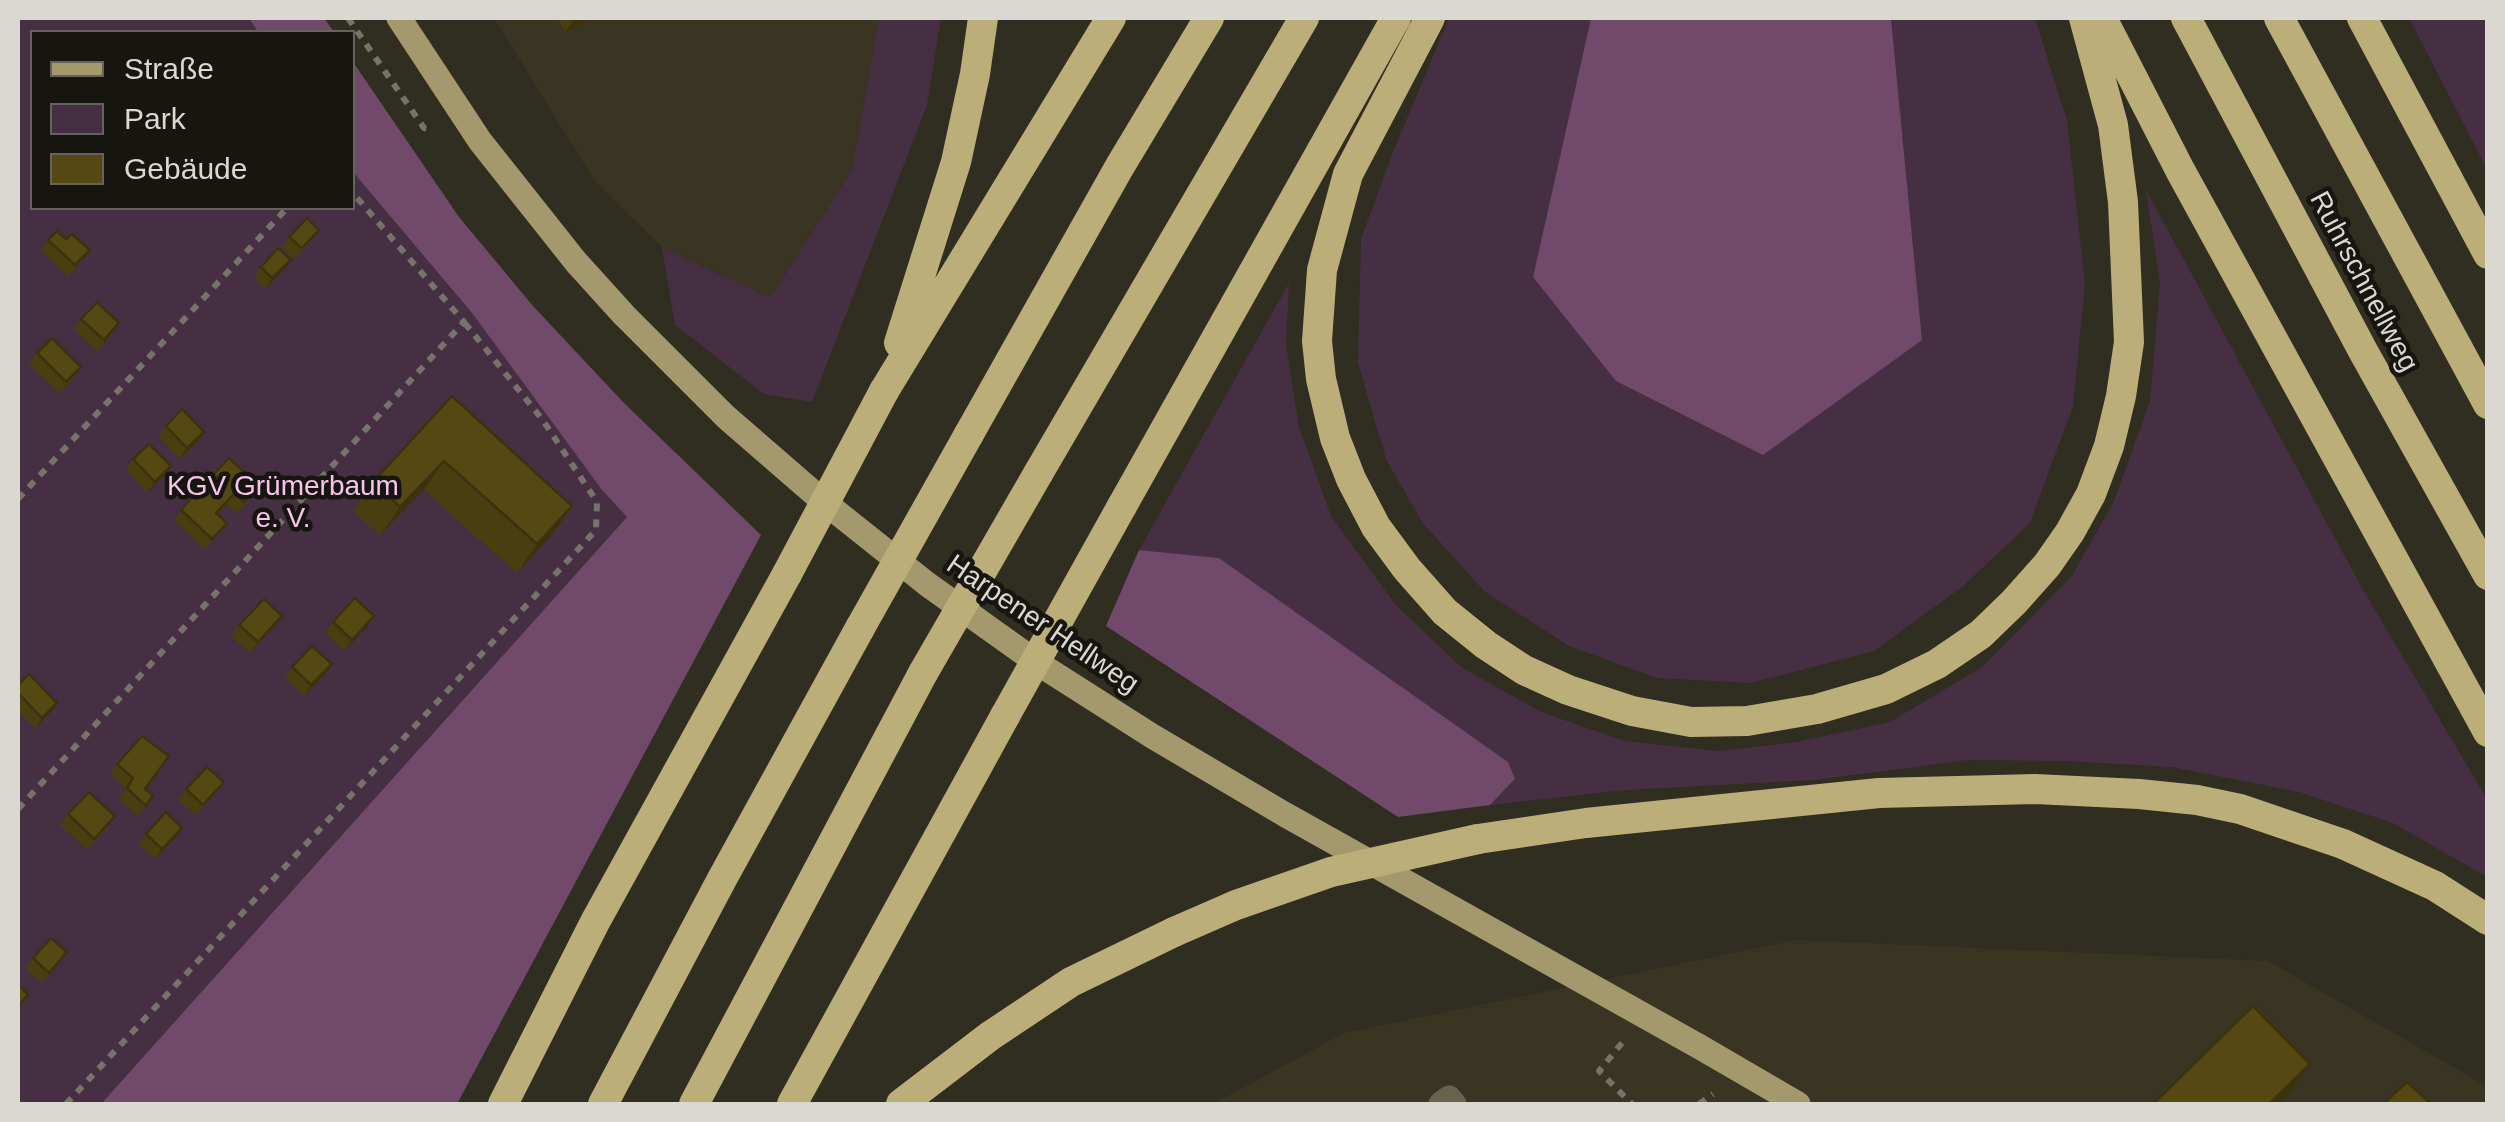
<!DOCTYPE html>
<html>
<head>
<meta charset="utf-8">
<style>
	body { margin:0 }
	#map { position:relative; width:2505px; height:1122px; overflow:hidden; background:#302d21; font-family:Helvetica,sans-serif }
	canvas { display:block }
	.frame { position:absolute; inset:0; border:20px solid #dad8d0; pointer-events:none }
	.legend { position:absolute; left:30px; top:30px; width:325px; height:180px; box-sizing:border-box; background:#171510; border:2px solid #65635d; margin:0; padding:12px 18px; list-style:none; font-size:30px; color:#dad8d0 }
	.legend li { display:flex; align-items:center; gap:20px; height:50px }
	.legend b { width:50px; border:2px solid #65635d }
</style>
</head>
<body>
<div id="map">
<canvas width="2505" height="1122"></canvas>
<div class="frame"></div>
<ul class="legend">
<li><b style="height:12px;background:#a4996c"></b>Straße</li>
<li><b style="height:28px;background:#462f42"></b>Park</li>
<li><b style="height:28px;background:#554812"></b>Gebäude</li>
</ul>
</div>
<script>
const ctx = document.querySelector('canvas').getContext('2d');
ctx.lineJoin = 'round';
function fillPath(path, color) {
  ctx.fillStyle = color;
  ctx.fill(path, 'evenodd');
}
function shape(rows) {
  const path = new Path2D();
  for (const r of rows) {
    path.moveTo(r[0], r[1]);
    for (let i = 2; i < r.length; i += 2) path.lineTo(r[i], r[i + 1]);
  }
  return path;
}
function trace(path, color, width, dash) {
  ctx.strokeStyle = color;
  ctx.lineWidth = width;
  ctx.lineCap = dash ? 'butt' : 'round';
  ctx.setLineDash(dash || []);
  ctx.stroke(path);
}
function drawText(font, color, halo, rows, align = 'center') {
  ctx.font = font + ' Helvetica,sans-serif';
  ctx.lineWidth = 9;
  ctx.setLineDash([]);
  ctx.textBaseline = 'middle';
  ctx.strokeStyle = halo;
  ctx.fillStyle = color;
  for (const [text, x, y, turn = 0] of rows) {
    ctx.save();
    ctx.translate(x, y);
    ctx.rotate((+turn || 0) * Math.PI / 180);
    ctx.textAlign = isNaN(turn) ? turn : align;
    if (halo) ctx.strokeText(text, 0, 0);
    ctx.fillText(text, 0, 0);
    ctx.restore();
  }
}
const built = shape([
	[494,18,879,18,852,170,770,298,662,247,594,180],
	[1796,940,2268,961,2488,1087,2487,1104,1213,1104,1344,1033]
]);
const green = shape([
	[18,18,249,18,258,32,32,32,32,208,352,208,353,172,472,313,602,490,627,517,101,1104,18,1104],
	[879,18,941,18,927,105,812,402,764,394,675,325,662,247,770,298,852,170],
	[1449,18,1591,18,1533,277,1922,340,1891,18,2035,18,2067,121,2085,284,2073,406,2030,523,1962,587,1874,651,1751,683,1657,678,1569,646,1484,591,1422,522,1386,459,1358,363,1361,239,1391,157],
	[2409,18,2487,18,2487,169],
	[2146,190,2362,588,2487,799,2487,877,2393,823,2299,792,2172,767,2068,761,1968,760,1814,780,1625,790,1490,805,1515,780,1508,762,1219,558,1139,550,1289,283,1286,345,1299,427,1331,516,1395,604,1461,667,1541,712,1625,741,1719,751,1796,742,1890,722,1982,667,2072,576,2114,501,2150,401,2160,283]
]);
const forest = shape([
	[249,18,324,18,334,32,258,32],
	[1591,18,1891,18,1922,340,1763,455,1616,381,1533,277],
	[353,62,459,217,533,306,624,403,761,535,457,1104,101,1104,627,517,602,490,472,313,353,172],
	[1139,550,1219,558,1508,762,1515,779,1490,805,1398,817,1106,626]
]);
const path = shape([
	[348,18,424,128,429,129],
	[18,499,287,208],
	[18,809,464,322,352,192],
	[1622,1043,1599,1071,1632,1104],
	[66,1104,596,530,597,502,542,419,464,322],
	[1699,1104,1713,1094]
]);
const minor = shape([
	[1441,1104,1449,1098,1454,1104]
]);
const major = shape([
	[399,18,480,141,576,262,624,315,726,417,824,502,927,584,1039,664,1152,736,1284,814,1700,1047,1798,1104]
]);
const highway = shape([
	[1430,18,1348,174,1322,270,1317,341,1321,379,1335,438,1351,479,1376,527,1407,569,1445,612,1486,645,1524,670,1568,690,1632,711,1691,722,1747,721,1817,709,1886,689,1937,664,1981,634,2014,602,2047,565,2070,532,2091,494,2109,446,2121,396,2129,342,2123,202,2113,125,2084,18],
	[2102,18,2180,170,2488,732],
	[2186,18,2363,351,2488,575],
	[2279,18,2488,404],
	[2362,18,2488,254],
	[899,343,956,162,975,74,983,18],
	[884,391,1111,18],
	[969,434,1120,166,1209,18],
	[1039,472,1304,18],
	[1122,506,1396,18],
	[1478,839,1586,823,1879,793,2035,789,2139,794,2197,800,2240,809,2343,844,2435,886,2488,920],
	[503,1104,595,922,787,574],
	[603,1104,722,879,860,628],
	[694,1104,923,673],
	[792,1104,1005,716],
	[901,1104,990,1036,1071,982,1174,932]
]);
const highwayBridge = shape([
	[787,574,884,391],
	[860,628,969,434],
	[923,673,1039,472],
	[1005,716,1122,506],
	[1174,932,1236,905,1331,872,1478,839]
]);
const wall = shape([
	[558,18,596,18,565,32],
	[289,237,312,240,295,259,282,248],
	[66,239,90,250,82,261,68,276,41,250,48,240],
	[291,260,284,270,265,289,254,277,261,267],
	[81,319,112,334,97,351,74,329],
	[37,353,81,367,74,377,59,393,29,364],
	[452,396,572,506,552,535,517,573,424,490,380,535,353,511,373,482],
	[166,426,197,442,180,459,159,437],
	[133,459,164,476,147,492,126,470],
	[214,474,259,486,252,497,237,513,227,504,218,514,227,523,219,534,204,549,174,520,181,510,207,483],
	[282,616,250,653,231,636,239,625],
	[333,622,367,627,344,651,325,632],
	[332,664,325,674,304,696,285,677,292,667],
	[18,685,50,713,35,728,18,711],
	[117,764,153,795,138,816,119,798,126,789,110,774],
	[186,789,216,792,196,815,179,800],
	[68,814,108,827,87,849,60,825],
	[146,834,175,838,155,859,139,844],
	[33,958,60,962,42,983,26,969]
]);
const shadedWall = shape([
	[575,18,596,18,565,32],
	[291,260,284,270,265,289,272,278],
	[204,432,197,442,180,459,187,448],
	[444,461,424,490,380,535,400,507],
	[171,466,164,476,147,492,155,482],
	[572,506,552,535,517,573,537,544],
	[282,616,274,626,250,653,258,642],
	[374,616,367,627,344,651,352,640],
	[332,664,325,674,304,696,311,685],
	[57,703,50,713,35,728,42,718],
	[182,828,175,838,155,859,162,849],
	[2310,1064,2290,1092,2278,1104,2269,1104]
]);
const building = shape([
	[307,218,319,230,302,248,289,237,307,218],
	[57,231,66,239,72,234,90,250,75,265,48,240,57,231],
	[278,248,291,260,272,278,261,267,278,248],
	[97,302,119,323,104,340,81,319,97,302],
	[52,338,81,367,66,382,37,353,52,338],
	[452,396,572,506,537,544,444,461,400,507,373,482,452,396],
	[182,409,204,432,187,448,166,426,182,409],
	[149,444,171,466,155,482,133,459,149,444],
	[229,458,259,486,244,502,234,494,216,513,227,523,212,539,181,510,206,482,213,489,221,481,214,474,229,458],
	[355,598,374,616,352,640,333,622,355,598],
	[264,599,282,616,258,642,239,625,264,599],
	[312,646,332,664,311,685,292,667,312,646],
	[29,674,57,703,42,718,18,693,18,685,29,674],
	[142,736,169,756,145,789,153,795,146,806,127,788,133,778,117,764,142,736],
	[207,767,224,782,203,805,186,789,207,767],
	[89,792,115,816,94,839,68,814,89,792],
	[166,812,182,828,162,849,146,834,166,812],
	[51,938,67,952,49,973,33,958,51,938],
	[18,984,28,995,18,1006,18,984],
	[2253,1006,2310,1064,2269,1104,2153,1104,2253,1006],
	[2407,1082,2431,1104,2383,1104,2407,1082]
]);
const streetNames = [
	["Ruhrschnellweg",2363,282,62],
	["Harpener Hellweg",1042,625,34]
];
const parkNames = [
	["KGV Grümerbaum",283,487],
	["e. V.",283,519]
];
fillPath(built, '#3a3523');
fillPath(green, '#462f42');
fillPath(forest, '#71496b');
trace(path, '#76746a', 6, [8, 8]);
trace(minor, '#69634e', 25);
trace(major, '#a4996c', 25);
trace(highway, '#bbae78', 30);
trace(highwayBridge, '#bbae78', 30);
fillPath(wall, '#493e0f');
fillPath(shadedWall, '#3c320d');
fillPath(building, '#554812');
trace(building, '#3c320d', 2.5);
drawText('28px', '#dad8d0', '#171510', streetNames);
drawText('28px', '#f7c2ee', '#171510', parkNames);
</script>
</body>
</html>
